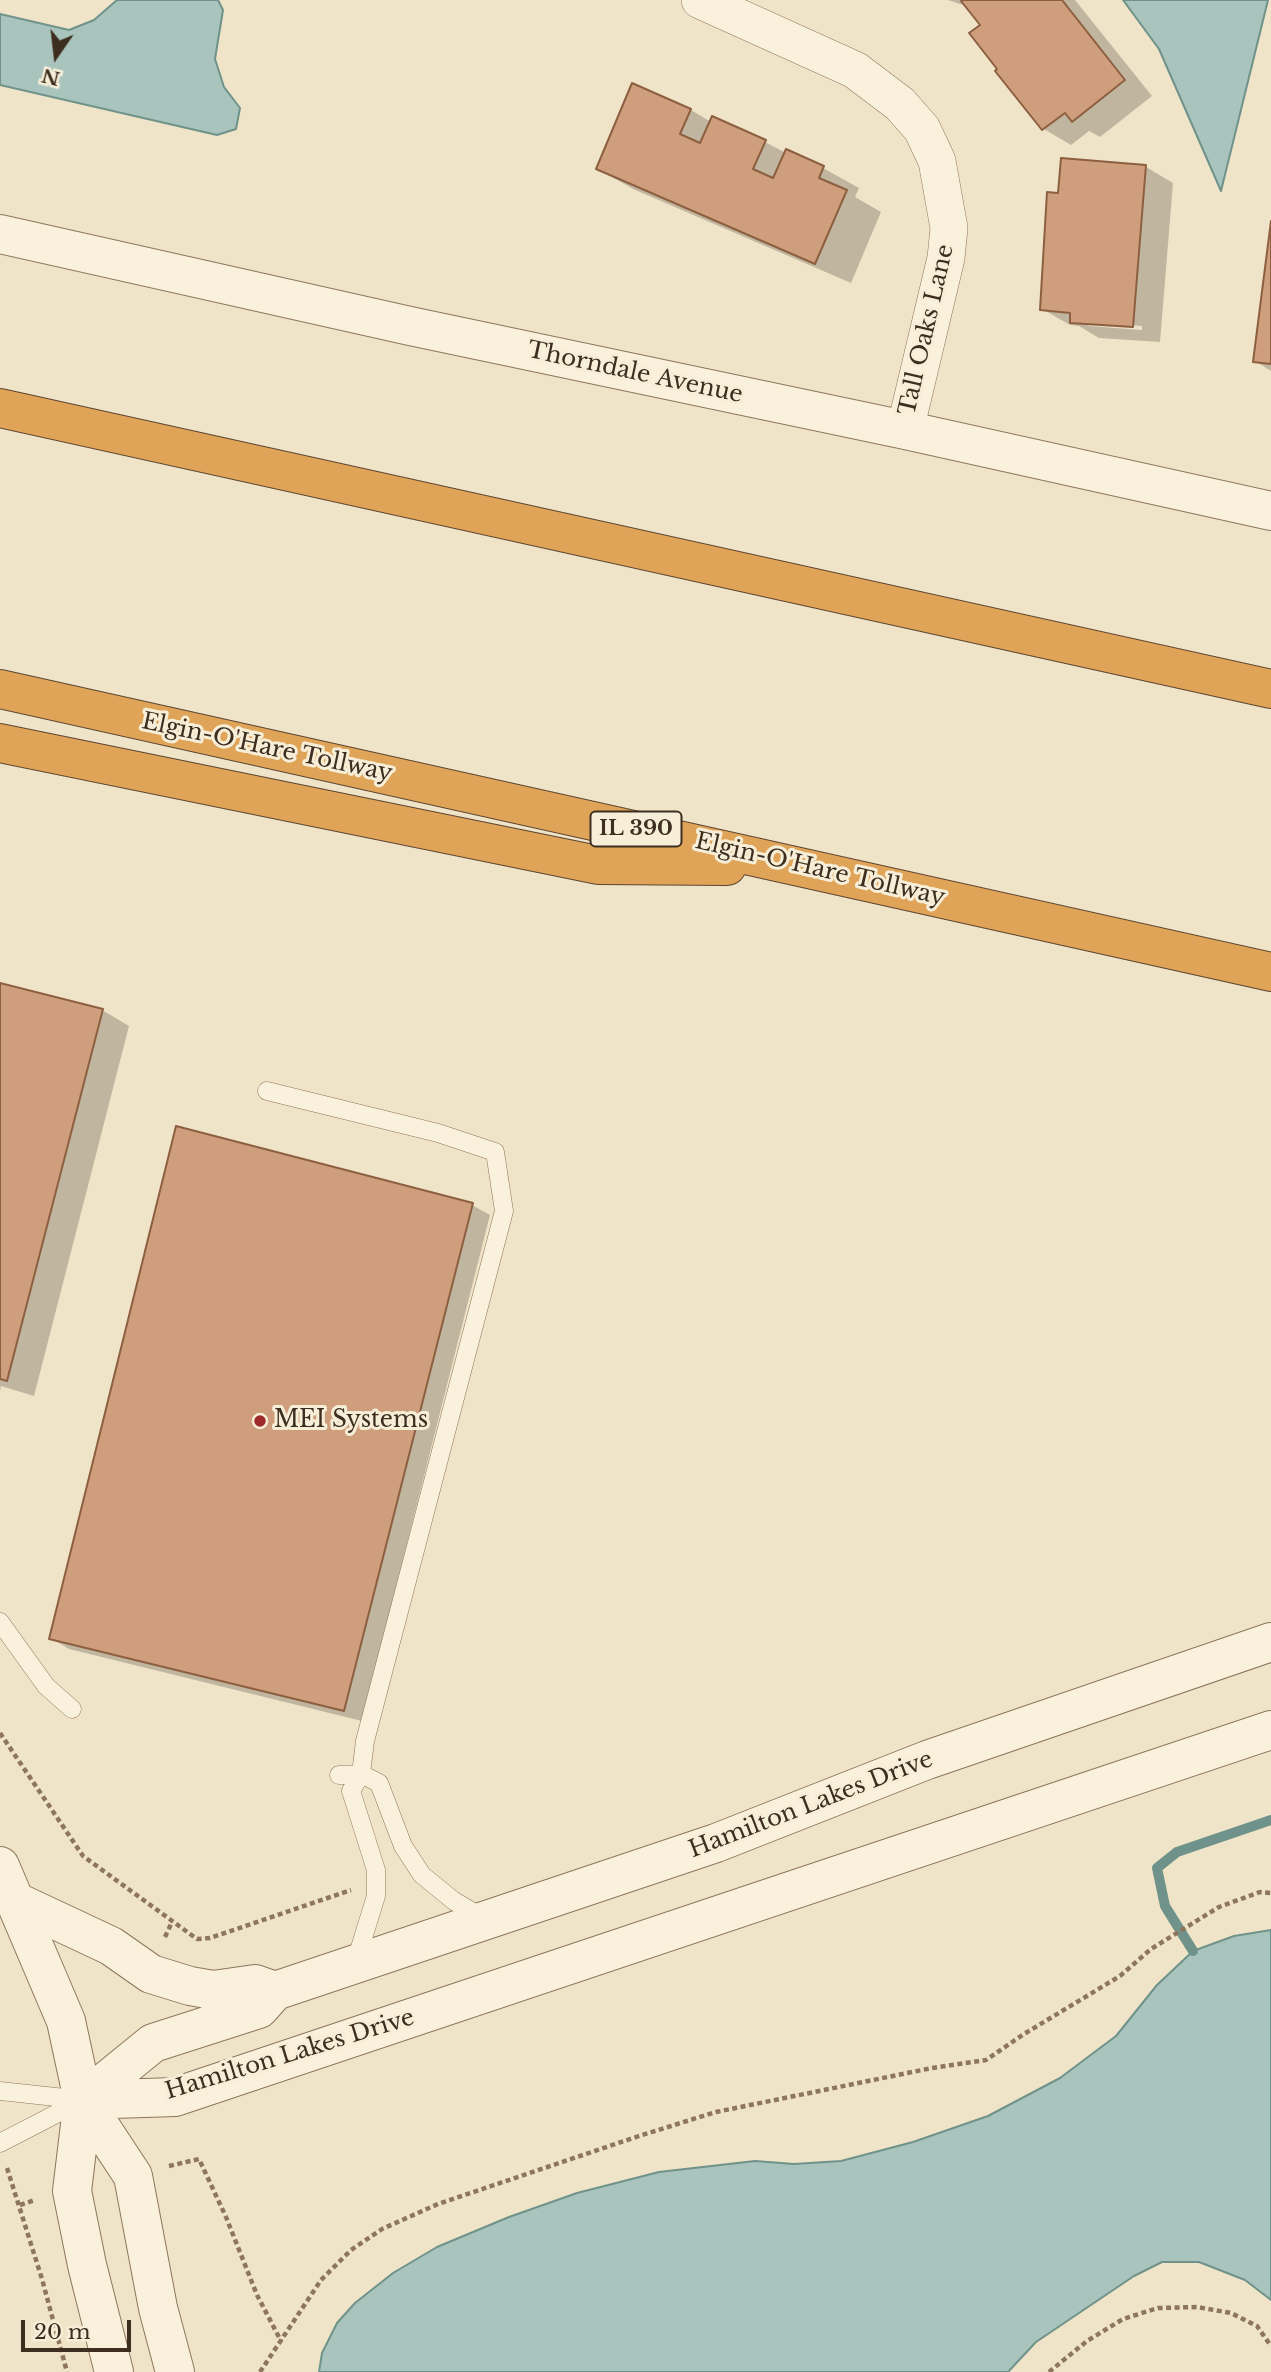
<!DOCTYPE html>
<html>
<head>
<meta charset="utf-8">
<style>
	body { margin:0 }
	#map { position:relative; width:1271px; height:2372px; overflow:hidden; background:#f0e4c8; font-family:"Libre Baskerville",serif }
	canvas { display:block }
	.north { position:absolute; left:21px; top:21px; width:70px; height:70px; -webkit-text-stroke:5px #f7eed8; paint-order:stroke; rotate:194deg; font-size:19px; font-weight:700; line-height:28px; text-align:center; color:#3d2e20 }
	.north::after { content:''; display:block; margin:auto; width:24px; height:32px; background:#3d2e20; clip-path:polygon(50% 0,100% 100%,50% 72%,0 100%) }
	.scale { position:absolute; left:21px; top:2320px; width:110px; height:32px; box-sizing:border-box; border:4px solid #3d2e20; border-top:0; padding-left:9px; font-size:21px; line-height:24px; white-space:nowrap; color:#3d2e20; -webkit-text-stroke:5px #f7eed8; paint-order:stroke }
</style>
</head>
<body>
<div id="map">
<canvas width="1271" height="2372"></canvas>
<div class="north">N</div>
<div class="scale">20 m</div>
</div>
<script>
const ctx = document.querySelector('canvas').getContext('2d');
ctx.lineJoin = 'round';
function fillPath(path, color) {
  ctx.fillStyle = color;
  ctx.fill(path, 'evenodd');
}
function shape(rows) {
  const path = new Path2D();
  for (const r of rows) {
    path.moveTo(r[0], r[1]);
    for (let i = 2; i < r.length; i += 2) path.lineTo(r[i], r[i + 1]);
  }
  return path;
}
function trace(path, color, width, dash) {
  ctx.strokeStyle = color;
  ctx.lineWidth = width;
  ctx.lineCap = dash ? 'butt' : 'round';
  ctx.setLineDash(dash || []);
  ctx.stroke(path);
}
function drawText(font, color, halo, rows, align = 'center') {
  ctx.font = font + ' "Libre Baskerville",serif';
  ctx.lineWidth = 6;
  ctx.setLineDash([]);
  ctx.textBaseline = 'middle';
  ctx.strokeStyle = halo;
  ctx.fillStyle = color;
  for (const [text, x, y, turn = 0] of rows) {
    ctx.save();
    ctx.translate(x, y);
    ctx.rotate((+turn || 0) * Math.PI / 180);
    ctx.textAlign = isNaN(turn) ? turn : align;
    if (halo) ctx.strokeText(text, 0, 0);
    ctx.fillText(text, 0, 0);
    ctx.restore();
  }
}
const water = shape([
	[117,0,218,0,223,10,215,59,224,87,240,108,236,129,217,135,0,85,0,14,69,30,94,20,117,0],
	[1123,0,1268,0,1221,191,1159,49,1123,0],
	[1271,1930,1271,2300,1245,2280,1199,2262,1162,2262,1134,2276,1036,2342,1008,2372,319,2372,322,2353,337,2323,355,2303,393,2273,437,2247,509,2217,577,2193,659,2172,755,2161,794,2164,841,2161,913,2142,988,2116,1060,2078,1116,2036,1157,1985,1193,1951,1234,1936,1271,1930]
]);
const shadow = shape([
	[948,0,1075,0,1152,96,1100,137,1089,131,1071,145,1044,129,997,71,1000,69,983,25,964,2,963,5],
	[633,86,691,110,711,122,765,142,786,153,786,152,823,168,859,188,855,197,881,212,851,283,633,189,598,169],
	[1146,167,1173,183,1160,342,1099,338,1079,326,1070,325,1042,309,1059,195],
	[1081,322,1142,326,1142,330,1089,326],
	[1271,235,1271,371,1255,361],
	[0,985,102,1010,129,1026,34,1396,1,1386,0,1391],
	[472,1205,490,1215,362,1721,69,1649,51,1638]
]);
const stream = shape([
	[1193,1951,1165,1906,1157,1868,1177,1852,1271,1820]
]);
const building = shape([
	[963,0,1062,0,1125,80,1072,122,1065,113,1042,130,995,71,997,69,969,33,980,25,961,1,963,0],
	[632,83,691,109,680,134,700,143,712,116,766,140,753,169,773,178,786,149,824,166,819,178,847,190,815,264,596,169,632,83],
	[1061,158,1146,165,1133,327,1070,323,1070,313,1040,310,1047,192,1058,193,1061,158],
	[1271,221,1271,364,1253,362,1271,221],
	[0,983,103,1009,7,1381,0,1379,0,983],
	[176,1126,473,1203,344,1711,49,1639,176,1126]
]);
const path = shape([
	[0,1733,83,1856,197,1939,210,1938,351,1890],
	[165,1937,172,1922],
	[169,2166,199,2159,226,2217,257,2295,281,2341],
	[7,2168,42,2279,67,2372],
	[20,2205,35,2200],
	[260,2372,321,2280,351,2250,382,2229,438,2204,642,2135,716,2112,932,2068,986,2060,1024,2034,1120,1976,1151,1949,1219,1907,1260,1892,1271,1893],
	[1049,2372,1087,2341,1123,2319,1158,2308,1197,2307,1231,2313,1257,2326,1271,2346]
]);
const service = shape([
	[267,1091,438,1133,495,1152,504,1211,365,1741,361,1774,339,1775],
	[0,1622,46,1686,72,1709],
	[355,1964,376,1896,376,1870,351,1791,361,1774,379,1783,403,1846,422,1875,454,1901,483,1918],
	[0,2091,83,2100],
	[0,2143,83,2100]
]);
const minor = shape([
	[700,0,855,70,900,104,922,129,937,161,949,228,946,258,905,430]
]);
const tertiary = shape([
	[0,234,410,326,905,430,1271,511],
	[0,1866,66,2021,83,2100,72,2191,87,2265,114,2372],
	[15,1901,111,1946,151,1974,190,1986,213,1990,255,1984,275,1991],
	[83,2100,153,2043,259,2009,275,1991,716,1843,927,1760,1271,1642],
	[83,2100,175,2097,1271,1730],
	[83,2100,133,2176,158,2308,175,2372]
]);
const motorway = shape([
	[0,408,1271,689],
	[0,689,1271,972],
	[0,743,598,865,727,866]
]);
const markers = [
	[260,1421,7,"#9e2a2b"]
];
const shields = [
	[636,829,91]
];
const shieldNames = [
	["IL 390",636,829]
];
const streetNames = [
	["Tall Oaks Lane",927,330,-77],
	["Thorndale Avenue",635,373,12],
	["Elgin-O'Hare Tollway",267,748,12],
	["Elgin-O'Hare Tollway",820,870,13],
	["Hamilton Lakes Drive",811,1805,-21],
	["Hamilton Lakes Drive",290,2055,-17]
];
const poiNames = [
	["MEI Systems",274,1421]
];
fillPath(water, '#a9c4bc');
trace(water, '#6f938a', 2);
fillPath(shadow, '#0003');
trace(stream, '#6f938a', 10);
fillPath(building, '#cf9f7d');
trace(building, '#8d5f41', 2);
trace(service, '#8d765c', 19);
trace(minor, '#8d765c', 38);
trace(tertiary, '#8d765c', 40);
trace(motorway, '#5b4430', 40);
trace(path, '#8d765c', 4.5, [5, 3.5]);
trace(service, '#faf1dc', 18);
trace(minor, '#faf1dc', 37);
trace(tertiary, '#faf1dc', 38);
trace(motorway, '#e0a458', 38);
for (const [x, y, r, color] of markers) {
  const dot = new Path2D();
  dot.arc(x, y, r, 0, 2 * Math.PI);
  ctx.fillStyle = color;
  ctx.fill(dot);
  trace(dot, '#f7eed8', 2.5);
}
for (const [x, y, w] of shields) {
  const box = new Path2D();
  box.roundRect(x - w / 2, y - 17.5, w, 35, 5);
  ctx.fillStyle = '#f7eed8';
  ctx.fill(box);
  trace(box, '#3d2e20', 2);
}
drawText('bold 21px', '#3d2e20', null, shieldNames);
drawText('23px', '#3d2e20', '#f7eed8', streetNames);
drawText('23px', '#3d2e20', '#f7eed8', poiNames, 'left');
</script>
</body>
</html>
